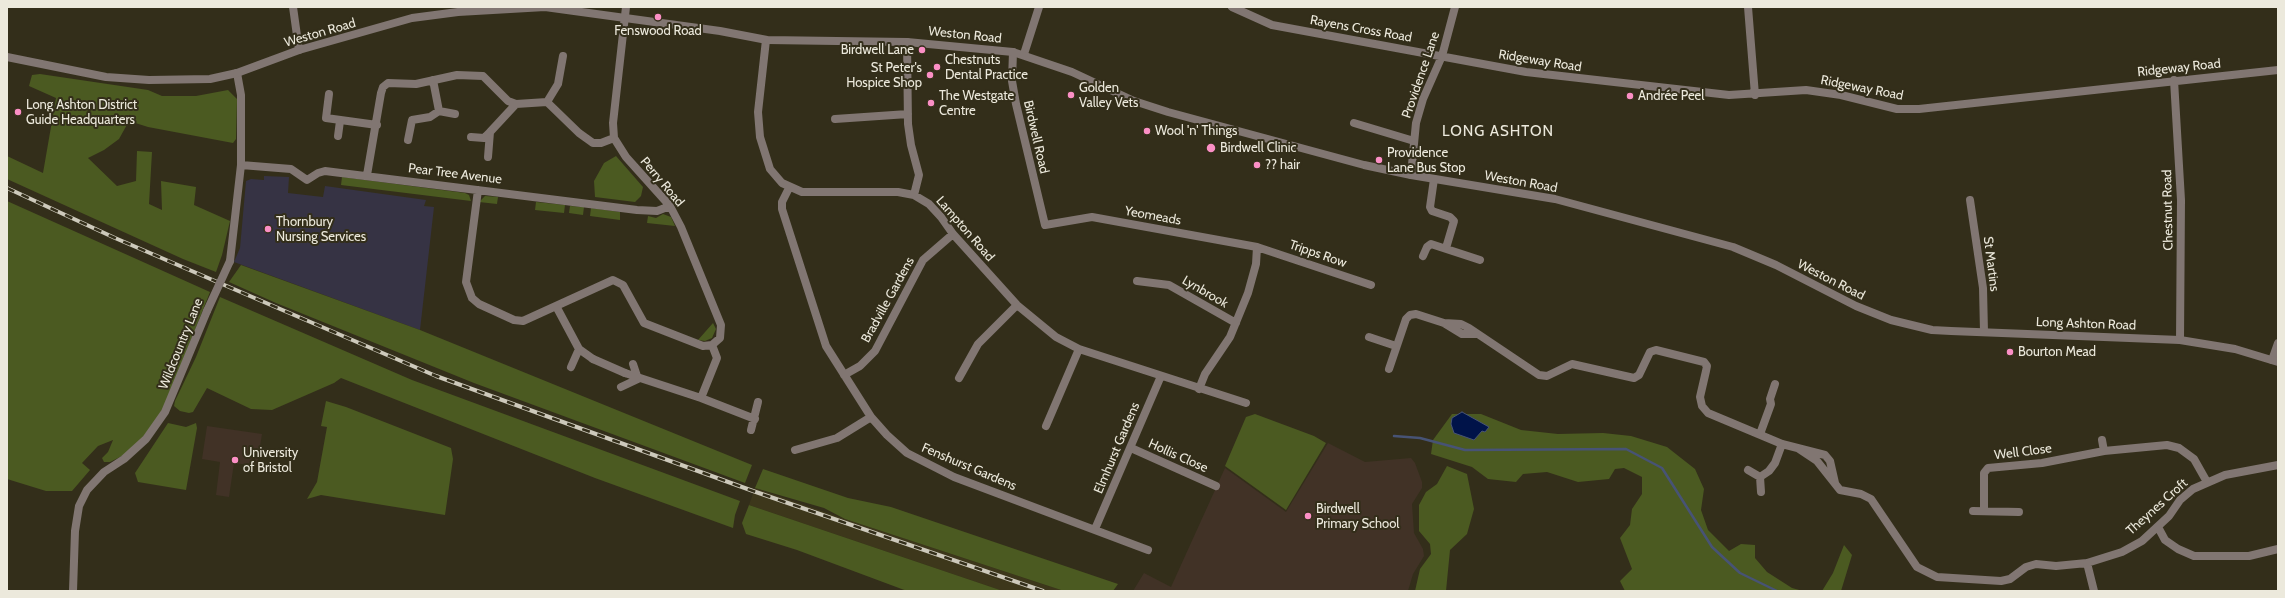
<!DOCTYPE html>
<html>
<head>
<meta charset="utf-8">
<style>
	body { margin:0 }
	#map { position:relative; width:2285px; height:598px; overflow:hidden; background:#332e1a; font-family:Cabin,sans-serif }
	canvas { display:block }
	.frame { position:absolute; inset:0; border:8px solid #ece9dc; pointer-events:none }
</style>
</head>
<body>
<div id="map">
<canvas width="2285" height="598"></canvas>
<div class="frame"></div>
</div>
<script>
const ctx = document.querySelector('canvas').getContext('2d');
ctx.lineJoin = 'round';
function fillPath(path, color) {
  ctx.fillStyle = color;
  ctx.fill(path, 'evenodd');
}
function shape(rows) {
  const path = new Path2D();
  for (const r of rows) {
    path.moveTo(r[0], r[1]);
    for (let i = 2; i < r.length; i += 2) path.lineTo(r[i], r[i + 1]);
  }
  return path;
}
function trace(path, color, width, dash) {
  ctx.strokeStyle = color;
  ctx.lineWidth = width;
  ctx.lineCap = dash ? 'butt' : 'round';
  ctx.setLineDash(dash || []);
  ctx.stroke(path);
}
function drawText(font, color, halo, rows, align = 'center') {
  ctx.font = font + ' Cabin,sans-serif';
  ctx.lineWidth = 4;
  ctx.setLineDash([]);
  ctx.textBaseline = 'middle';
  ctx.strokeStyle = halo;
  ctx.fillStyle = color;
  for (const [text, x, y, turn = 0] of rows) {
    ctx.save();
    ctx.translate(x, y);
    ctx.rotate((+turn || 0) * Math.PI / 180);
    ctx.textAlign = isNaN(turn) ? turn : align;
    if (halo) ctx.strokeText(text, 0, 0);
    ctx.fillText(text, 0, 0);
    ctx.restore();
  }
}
const commercial = shape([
	[264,176,289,177,288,193,323,197,325,186,426,200,424,206,434,207,420,330,234,262,240,248,246,181,251,179,264,180]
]);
const built = shape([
	[755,488,845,519,1064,591,1003,591,749,505]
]);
const education = shape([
	[207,426,262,434,257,466,234,463,229,497,216,495,220,462,202,459],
	[1328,443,1365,462,1411,458,1415,463,1422,482,1422,488,1412,504,1414,533,1423,549,1424,556,1413,574,1408,591,1133,591,1144,573,1171,587,1225,468,1286,512]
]);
const green = shape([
	[40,74,148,90,162,96,196,96,228,90,237,99,236,139,233,143,148,127,129,121,119,139,104,150,88,158,117,186,136,181,137,151,152,152,149,204,162,210,161,181,196,187,194,205,230,221,222,255,216,272,183,259,7,179,7,156,43,173,56,98,29,86,32,75],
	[616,156,643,187,641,196,635,202,595,197,594,181,604,163],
	[342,177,465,193,469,195,471,201,341,185],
	[485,196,498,197,497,204,479,202],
	[7,201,210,292,163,410,144,436,124,455,110,462,104,462,102,458,108,452,113,440,98,446,82,463,90,470,72,491,46,491,7,479],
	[536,202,565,205,564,213,535,210],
	[570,206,584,207,583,215,569,213],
	[591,208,620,212,620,220,590,216],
	[663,214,671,217,675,226,647,223,648,216,656,218],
	[241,265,420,330,752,465,745,483,474,383,276,303,229,282],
	[220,297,412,380,740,501,735,515,733,528,595,478,341,378,334,383,272,410,251,409,207,388,193,412,189,413,180,411,174,406,175,401,196,357],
	[713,323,716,329,712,338,705,341,698,340],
	[326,401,346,407,451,448,453,459,445,515,321,495,307,499,317,482,327,427,321,426],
	[1255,414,1314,436,1326,443,1286,510,1225,466,1246,417],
	[1452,414,1481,414,1521,430,1558,434,1603,433,1631,436,1667,447,1695,469,1704,489,1701,510,1708,530,1729,551,1741,544,1755,545,1755,558,1767,572,1792,588,1803,591,1625,591,1620,581,1632,569,1620,538,1630,525,1632,509,1642,494,1642,477,1624,468,1615,469,1609,479,1578,482,1547,472,1523,474,1516,482,1488,479,1472,467,1431,454,1433,440],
	[168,423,186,427,196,423,197,428,186,490,138,482,135,473],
	[1447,466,1467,474,1474,509,1467,534,1450,550,1446,591,1415,591,1420,569,1431,554,1430,544,1419,531,1419,505,1426,492,1437,484],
	[763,469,848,498,891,507,1118,584,1113,591,1064,591,845,519,824,508,755,488],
	[749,505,1003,591,907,591,797,550,746,534,742,523],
	[1844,545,1852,555,1841,591,1822,591,1833,573]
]);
const water = shape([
	[1462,412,1489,427,1485,432,1482,431,1474,440,1454,433,1451,424,1452,418,1462,412]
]);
const stream = shape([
	[1394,436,1420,438,1465,450,1626,449,1662,468,1712,547,1740,573,1777,591]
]);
const pedestrian = shape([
	[593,359,625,373]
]);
const minor = shape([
	[293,7,299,50],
	[626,7,613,123,614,138,626,157,670,206,681,227,721,325,720,338,712,345],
	[1232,7,1272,25,1526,72,1729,95,1806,90,1841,95,1897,109,1919,109,2278,70],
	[1748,7,1755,95],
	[766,40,758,112,760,137,770,169,782,183,802,192,898,192,914,195,929,204,941,217,953,234,1017,305,1056,337,1079,349,1246,403],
	[907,42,908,124,911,145,919,175,914,195],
	[1013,52,1012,81,1016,104,1045,225,1092,217,1257,247,1371,285],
	[1024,54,1039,7],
	[2174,80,2181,200,2180,340],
	[329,94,326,118,377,125],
	[547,102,558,84,563,56],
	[439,111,455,114],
	[835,119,908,114],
	[1354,123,1414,141],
	[338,136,340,121],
	[471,137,484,138,490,132],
	[408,140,412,120,430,117,439,111,433,80],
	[488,157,490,132,516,104],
	[241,165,291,169,307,180,318,173,325,171,637,210,657,211,670,206],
	[367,175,381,93,383,87,388,83,416,84,457,75,483,76,508,101,516,104,547,102,579,133,593,143,601,143,614,138],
	[1411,175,1416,123,1423,99,1442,56,1455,7],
	[1434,179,1430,207,1432,211,1450,217,1454,221,1446,248],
	[789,188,782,202,782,209,826,346,871,417,887,435,907,453,954,477,1148,550],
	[478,190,466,282,472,298,479,304,514,320,523,321,613,280,623,285,644,323,703,346,712,345],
	[1970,200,1983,288,1984,332],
	[1423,256,1427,247,1431,244,1480,260],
	[230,261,241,165,241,95,237,73],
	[1137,281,1169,285,1236,323],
	[556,306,579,349,593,359],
	[1444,323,1461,324,1469,328,1539,375,1547,376,1572,364,1634,378,1639,375,1650,352,1656,350,1704,362,1707,366,1706,371,1700,397,1702,406,1708,413,1782,444,1825,455,1830,461,1835,483],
	[1369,337,1396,346],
	[2272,360,2278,343],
	[571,367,579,349],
	[1389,369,1406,319,1410,315,1416,314,1444,323,1462,334,1476,334],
	[625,373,701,398,755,419],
	[844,375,860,366,875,351,923,260,953,234],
	[959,378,978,344,1017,305],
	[621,387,638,379,633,364],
	[1199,389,1205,374,1230,337,1248,293,1256,264,1257,247],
	[701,398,717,358,712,345],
	[1046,426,1079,349],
	[751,430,758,402],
	[1760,434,1771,404,1770,399,1775,384],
	[2102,440,2104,451],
	[1131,448,1216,486],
	[1799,449,1817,461,1840,490,1861,494,1871,499,1917,567,1937,577,2001,581,2010,579,2026,567,2036,564,2056,566,2087,563,2122,552,2142,541,2169,516,2180,500,2193,489,2225,475,2278,465],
	[795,450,837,438,871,417],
	[1748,470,1760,477,1769,471,1775,463,1782,444],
	[1760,477,1761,492],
	[1973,511,2019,512],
	[1984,511,1984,473,1988,468,2042,463,2104,451,2167,445,2179,448,2194,459,2207,482],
	[2158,527,2165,540,2178,549,2194,556,2249,556,2278,549],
	[1095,529,1161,376],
	[2087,563,2094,591],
	[73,591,75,531,79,506,87,490,104,472,124,459,146,439,165,412,207,311]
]);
const tertiary = shape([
	[7,57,106,77,149,80,210,79,237,73,299,50,412,18,458,12,545,7,720,31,767,40,907,42,1013,52,1072,72,1134,101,1168,112,1364,165,1411,175,1555,199,1733,247,1776,265,1856,306,1891,320,1932,330,1951,331,2180,340,2235,349,2278,362]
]);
const rail = shape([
	[7,188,115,238,436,376,753,491,1043,591]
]);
const minorBridge = shape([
	[207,311,230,261]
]);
const markers = [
	[658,17,4,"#fb8fc5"],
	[922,50,4,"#fb8fc5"],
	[937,67,4,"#fb8fc5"],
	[930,75,4,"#fb8fc5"],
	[1071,95,4,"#fb8fc5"],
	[1630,96,4,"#fb8fc5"],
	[931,103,4,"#fb8fc5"],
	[18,112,4,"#fb8fc5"],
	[1147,131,4,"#fb8fc5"],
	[1211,148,5,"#fb8fc5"],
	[1379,160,4,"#fb8fc5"],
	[1257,165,4,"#fb8fc5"],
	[268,229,4,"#fb8fc5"],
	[2010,352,4,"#fb8fc5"],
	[235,460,4,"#fb8fc5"],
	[1308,516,4,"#fb8fc5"]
];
const streetNames = [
	["Rayens Cross Road",1361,29,10],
	["Weston Road",320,33,-16],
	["Weston Road",965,35,6],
	["Ridgeway Road",1540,61,9],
	["Ridgeway Road",2179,68,-6],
	["Providence Lane",1421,75,-71],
	["Ridgeway Road",1862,88,11],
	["Birdwell Road",1036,137,77],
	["Pear Tree Avenue",455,174,7],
	["Perry Road",662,182,50],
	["Weston Road",1521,182,10],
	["Chestnut Road",2168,210,-91],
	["Yeomeads",1153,216,10],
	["Lampton Road",965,229,49],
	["Tripps Row",1318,254,19],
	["St Martins",1991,264,83],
	["Weston Road",1831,280,27],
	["Lynbrook",1205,292,30],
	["Bradville Gardens",888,300,-61],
	["Long Ashton Road",2086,324,2],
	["Wildcountry Lane",181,344,-68],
	["Elmhurst Gardens",1117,448,-67],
	["Well Close",2023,452,-7],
	["Hollis Close",1178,456,24],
	["Fenshurst Gardens",969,467,23],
	["Theynes Croft",2157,507,-42]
];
const poiNames = [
	["Fenswood Road",658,31,"center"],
	["Birdwell Lane",914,50,"right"],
	["Chestnuts",945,60],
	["Dental Practice",945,75],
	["St Peter's",922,68,"right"],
	["Hospice Shop",922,83,"right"],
	["Golden",1079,88],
	["Valley Vets",1079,103],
	["The Westgate",939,96],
	["Centre",939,111],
	["Andrée Peel",1638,96],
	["Long Ashton District",26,105],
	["Guide Headquarters",26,120],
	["Wool 'n' Things",1155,131],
	["Birdwell Clinic",1220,148],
	["Providence",1387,153],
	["Lane Bus Stop",1387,168],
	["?? hair",1265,165],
	["Thornbury",276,222],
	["Nursing Services",276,237],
	["Bourton Mead",2018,352],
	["University",243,453],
	["of Bristol",243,468],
	["Birdwell",1316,509],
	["Primary School",1316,524]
];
const quarterNames = [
	["LONG ASHTON",1498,132]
];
fillPath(commercial, '#363344');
fillPath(built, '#3d371b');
fillPath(education, '#413226');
fillPath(green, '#4b5a21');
fillPath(water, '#001349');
trace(water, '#475375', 1);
trace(stream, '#475375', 2.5);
trace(pedestrian, '#817672', 8);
trace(minor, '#817672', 8);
trace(tertiary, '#817672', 8);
trace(rail, '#cdc9bb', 4);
trace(rail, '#332e1a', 2.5, [8]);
trace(minorBridge, '#817672', 8);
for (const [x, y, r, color] of markers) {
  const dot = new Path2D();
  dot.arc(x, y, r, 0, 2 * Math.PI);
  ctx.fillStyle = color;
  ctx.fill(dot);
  trace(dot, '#332e1a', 1.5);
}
drawText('13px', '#ece9dc', '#332e1a', streetNames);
drawText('13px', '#ece9dc', '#332e1a', poiNames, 'left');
ctx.letterSpacing = '1px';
drawText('15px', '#ece9dc', '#332e1a', quarterNames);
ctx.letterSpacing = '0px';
</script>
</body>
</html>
